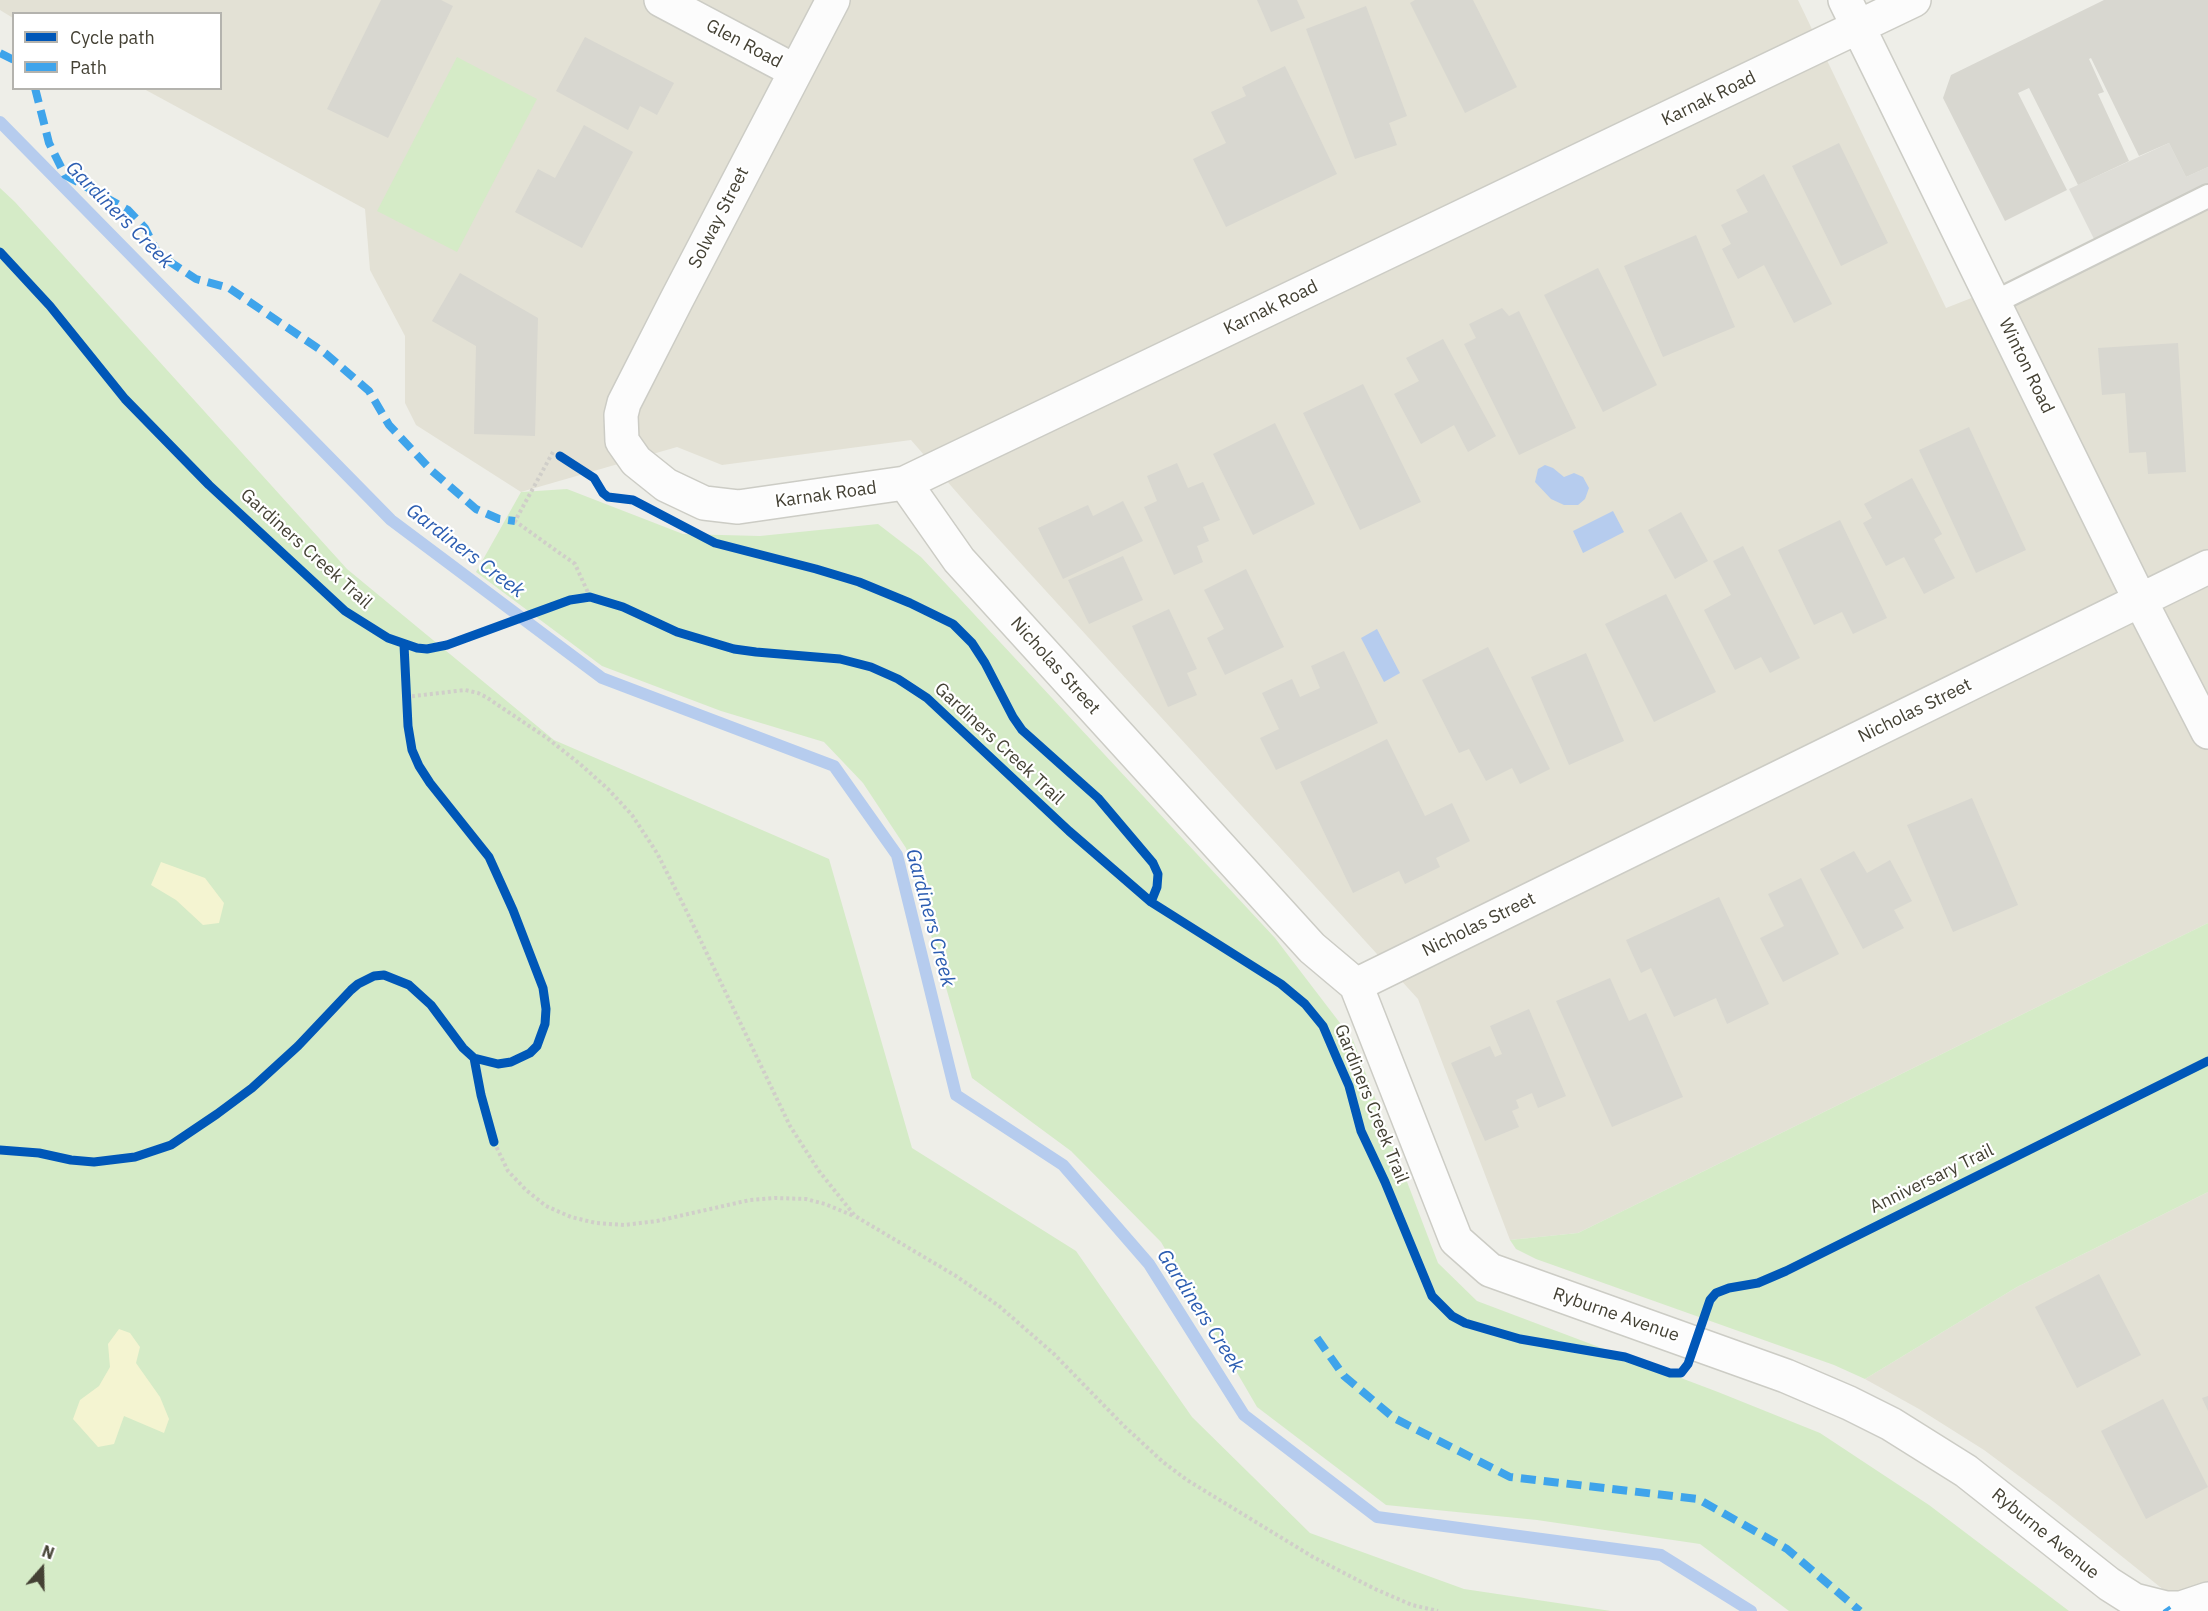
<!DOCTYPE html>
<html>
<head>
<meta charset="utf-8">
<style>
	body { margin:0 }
	#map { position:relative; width:2208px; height:1611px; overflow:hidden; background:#eeeee8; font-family:"IBM Plex Sans",sans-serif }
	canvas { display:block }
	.legend { position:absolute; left:12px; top:12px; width:210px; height:78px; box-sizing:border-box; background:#fff; border:2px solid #b4b3ae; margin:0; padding:8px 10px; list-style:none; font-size:18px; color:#444134 }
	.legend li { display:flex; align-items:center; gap:12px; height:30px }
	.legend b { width:30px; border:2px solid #b4b3ae }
	.north { position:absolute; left:12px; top:1539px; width:60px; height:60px; -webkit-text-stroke:4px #fff; paint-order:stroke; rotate:20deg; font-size:16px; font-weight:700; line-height:24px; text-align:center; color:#444134 }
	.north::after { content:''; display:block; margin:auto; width:21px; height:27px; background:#444134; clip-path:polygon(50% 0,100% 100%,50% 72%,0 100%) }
</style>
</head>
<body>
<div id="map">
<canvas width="2208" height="1611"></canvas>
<ul class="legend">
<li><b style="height:8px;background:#0057b8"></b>Cycle path</li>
<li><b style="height:8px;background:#3fa4eb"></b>Path</li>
</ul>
<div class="north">N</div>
</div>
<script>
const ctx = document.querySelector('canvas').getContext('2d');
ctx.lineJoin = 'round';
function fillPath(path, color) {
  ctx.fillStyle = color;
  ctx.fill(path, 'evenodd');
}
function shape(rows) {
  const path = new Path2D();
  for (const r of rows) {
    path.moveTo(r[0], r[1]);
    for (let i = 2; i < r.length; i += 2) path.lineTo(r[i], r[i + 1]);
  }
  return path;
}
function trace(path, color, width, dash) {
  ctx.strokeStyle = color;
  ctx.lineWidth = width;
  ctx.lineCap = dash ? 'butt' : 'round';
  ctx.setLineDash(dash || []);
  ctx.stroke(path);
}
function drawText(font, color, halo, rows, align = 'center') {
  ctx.font = font + ' "IBM Plex Sans",sans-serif';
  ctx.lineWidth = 4.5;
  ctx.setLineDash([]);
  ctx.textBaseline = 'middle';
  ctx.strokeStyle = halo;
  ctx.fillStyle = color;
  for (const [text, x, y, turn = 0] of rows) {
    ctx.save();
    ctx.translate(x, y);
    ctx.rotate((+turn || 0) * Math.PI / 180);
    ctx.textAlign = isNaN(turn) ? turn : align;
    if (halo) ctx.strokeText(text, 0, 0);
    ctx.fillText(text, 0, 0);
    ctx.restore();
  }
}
const residential = shape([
	[0,0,1798,0,1946,308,2030,275,2208,188,2208,923,1578,1233,1510,1240,1418,999,973,511,911,440,722,465,677,447,521,492,416,425,405,403,405,336,370,270,365,209,144,89,220,88,220,14,14,14,13,18,0,10],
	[2208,1192,2208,1611,2190,1611,2054,1502,1984,1450,1919,1409,1865,1379,2017,1287]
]);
const green = shape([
	[457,57,537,99,457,252,377,211],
	[0,188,15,202,347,569,554,740,829,859,912,1148,1076,1251,1192,1417,1310,1533,1464,1589,1611,1611,0,1611],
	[567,489,683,534,760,536,878,524,921,557,1275,938,1353,1040,1438,1263,1477,1301,1718,1392,1820,1433,1929,1505,2069,1611,1789,1611,1700,1544,1537,1520,1386,1505,1257,1407,1161,1242,1071,1151,972,1078,906,848,863,783,824,742,721,711,602,666,476,572,521,492],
	[2208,923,2208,1192,2017,1287,1865,1379,1834,1365,1536,1259,1516,1249,1510,1240,1578,1233]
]);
const sand = shape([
	[161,862,205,878,224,903,219,923,203,925,176,900,151,885],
	[119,1329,130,1333,140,1347,136,1363,160,1397,169,1419,164,1433,124,1416,114,1444,98,1447,73,1419,80,1400,99,1386,110,1367,108,1344]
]);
const parking = shape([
	[2169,143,2186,177,2208,167,2208,188,2096,243,2069,189]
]);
const water = shape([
	[1545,465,1553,468,1564,477,1574,473,1583,477,1589,488,1585,499,1578,505,1564,505,1551,499,1535,482,1538,469],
	[1613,511,1624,532,1583,553,1573,531],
	[1377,629,1400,673,1384,682,1361,638]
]);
const stream = shape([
	[0,122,391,520,602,678,834,766,897,855,956,1095,1063,1165,1149,1264,1244,1415,1377,1517,1661,1555,1751,1611]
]);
const building = shape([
	[381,0,441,0,453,6,388,138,327,109],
	[1257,0,1297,0,1305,18,1271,32],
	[1415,0,1473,0,1517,87,1465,113,1410,3],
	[2104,0,2208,0,2208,167,2186,177,2169,143,2139,156,2091,58,2089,59,2104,92,2098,94,2129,161,2078,185,2029,88,2018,93,2067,190,2005,221,1943,98,1951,75],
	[1366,6,1407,116,1389,123,1397,145,1355,159,1306,29],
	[585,37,674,83,657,115,640,106,628,130,556,91],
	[1285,66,1337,174,1226,227,1193,159,1226,143,1211,112,1246,96,1242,87],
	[584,125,633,152,582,248,515,212,538,169,555,178],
	[1839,143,1888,243,1841,266,1792,166],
	[1764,174,1832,304,1794,323,1764,265,1738,279,1722,249,1731,244,1721,225,1748,212,1736,190],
	[1696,235,1735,327,1663,357,1624,266],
	[1598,268,1657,385,1603,412,1544,295],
	[460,273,538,318,535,436,474,434,476,346,432,321],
	[1502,308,1509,316,1519,311,1576,428,1519,455,1464,344,1476,338,1469,324],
	[1443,339,1496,436,1468,452,1454,425,1421,444,1394,394,1419,381,1406,358],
	[2178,343,2186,472,2148,474,2146,452,2129,453,2125,393,2102,395,2098,348],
	[1363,384,1421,502,1360,530,1303,413],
	[1275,423,1315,504,1253,535,1213,454],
	[1969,427,2026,550,1976,573,1919,450],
	[1177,463,1188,488,1203,482,1220,520,1203,527,1209,541,1197,546,1203,562,1174,575,1144,507,1157,501,1147,476],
	[1912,478,1942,534,1934,539,1955,578,1924,594,1904,557,1886,566,1863,523,1872,518,1864,504],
	[1123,501,1143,541,1063,579,1038,528,1088,505,1093,516],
	[1681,512,1708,561,1675,579,1648,530],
	[1840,520,1887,618,1853,634,1842,612,1814,625,1778,550],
	[1743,546,1800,658,1770,673,1761,657,1735,670,1704,610,1731,595,1713,561],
	[1123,556,1143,600,1089,624,1068,580],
	[1246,569,1284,647,1225,675,1207,638,1224,629,1204,590],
	[1666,594,1716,692,1654,722,1605,624],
	[1169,609,1197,669,1187,673,1197,695,1168,707,1132,626],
	[1488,647,1550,769,1520,784,1512,768,1486,781,1469,749,1459,753,1422,680],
	[1344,651,1378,723,1276,770,1260,738,1279,729,1262,693,1292,679,1300,697,1320,688,1311,666],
	[1586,653,1624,741,1569,765,1531,677],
	[1387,739,1425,816,1452,803,1470,841,1436,858,1440,867,1405,884,1399,871,1353,893,1300,782],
	[1972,798,2018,905,1953,932,1907,825],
	[1854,851,1867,873,1890,860,1912,901,1894,910,1904,928,1863,949,1820,869],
	[1801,878,1839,954,1783,982,1760,938,1784,926,1768,894],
	[1719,897,1769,1004,1727,1024,1716,998,1674,1017,1651,968,1641,973,1626,940],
	[1610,978,1629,1021,1646,1013,1683,1097,1612,1127,1556,1001],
	[1529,1009,1566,1096,1538,1108,1532,1093,1516,1100,1519,1108,1512,1111,1519,1127,1485,1141,1451,1063,1490,1046,1495,1057,1502,1054,1490,1026],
	[2099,1274,2141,1355,2077,1388,2035,1307],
	[2208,1396,2208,1411,2202,1398],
	[2163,1399,2208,1487,2146,1519,2101,1431]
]);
const path = shape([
	[553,452,515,521,575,564,590,597],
	[406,697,465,690,478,693,486,697,547,738,580,764,608,789,632,815,657,853,685,908,790,1126,819,1171,855,1216,956,1276,999,1306,1054,1354,1123,1425,1163,1462,1187,1480,1313,1557,1375,1589,1412,1605,1438,1611],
	[494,1142,508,1171,526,1190,546,1206,571,1217,596,1223,624,1225,657,1221,750,1200,775,1198,806,1199,825,1204,854,1216]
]);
const lane = shape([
	[1995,302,2208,196]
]);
const street = shape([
	[661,0,795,71],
	[833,0,677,299,624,403,621,415,622,441,636,461,666,485,704,503,738,507,905,483,1914,0],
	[1845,0,2140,600,2208,732],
	[905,483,959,560,1312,948,1356,985,2208,567],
	[1356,985,1456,1240,1490,1270,1786,1376,1849,1403,1891,1424,1966,1471,2109,1584,2134,1600,2166,1608,2181,1608,2208,1599]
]);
const quiet = shape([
	[0,53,14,60],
	[35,88,49,143,65,175,128,210,145,228,158,254,196,279,229,288,325,353,369,391,389,425,432,471,476,509,499,519,515,521],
	[1317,1338,1344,1376,1394,1418,1510,1477,1698,1499,1787,1549,1860,1611],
	[2166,1608,2168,1611]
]);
const cycleway = shape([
	[0,252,50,306,125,399,209,485,345,611,388,638,417,648,427,649,447,645,570,600,590,597,623,607,677,632,734,649,756,652,840,659,871,667,898,679,927,698,1069,831,1151,902,1281,984,1305,1004,1323,1026,1338,1061,1349,1086,1361,1131,1385,1182,1432,1296,1452,1316,1465,1323,1520,1339,1625,1357,1670,1373,1681,1373,1688,1364,1710,1300,1716,1293,1729,1288,1758,1283,1786,1271,2208,1061],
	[560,456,594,478,603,493,608,497,633,500,715,543,816,569,859,582,910,603,953,624,972,643,985,663,1013,717,1022,730,1098,798,1153,863,1158,874,1157,887,1151,902],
	[474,1058,481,1095,494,1142],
	[0,1150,39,1153,71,1160,94,1162,135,1157,171,1145,217,1114,252,1088,298,1046,351,990,358,984,374,976,384,975,409,985,431,1005,463,1048,474,1058,498,1064,511,1062,530,1053,537,1046,545,1024,546,1009,543,988,513,910,489,857,430,783,419,766,412,750,408,726,404,645]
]);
const streetNames = [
	["Glen Road",744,44,28],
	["Karnak Road",1709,99,-26],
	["Solway Street",719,218,-63],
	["Karnak Road",1271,308,-26],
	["Winton Road",2026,366,64],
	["Karnak Road",826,495,-8],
	["Gardiners Creek Trail",306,549,42],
	["Nicholas Street",1055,666,48],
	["Nicholas Street",1915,711,-26],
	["Gardiners Creek Trail",999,744,43],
	["Nicholas Street",1479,925,-26],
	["Gardiners Creek Trail",1371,1104,68],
	["Anniversary Trail",1932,1179,-26],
	["Ryburne Avenue",1616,1315,19],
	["Ryburne Avenue",2045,1534,39]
];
const waterNames = [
	["Gardiners Creek",119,215,45],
	["Gardiners Creek",465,551,37],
	["Gardiners Creek",930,918,75],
	["Gardiners Creek",1200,1311,57]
];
fillPath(residential, '#e3e1d5');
fillPath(green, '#d5ebc7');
fillPath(sand, '#f4f4d1');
fillPath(parking, '#deddd7');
fillPath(water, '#b6ccee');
trace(stream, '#b6ccee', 12);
fillPath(building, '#d8d7d0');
trace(lane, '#ccccc5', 26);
trace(street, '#ccccc5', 36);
trace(path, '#d0cec9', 4, [3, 3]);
trace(lane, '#fcfcfc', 22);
trace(street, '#fcfcfc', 33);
trace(quiet, '#3fa4eb', 8, [15, 8]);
trace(cycleway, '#0057b8', 9);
drawText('18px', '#444134', '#fff', streetNames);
drawText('italic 20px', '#2c5db1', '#fff', waterNames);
</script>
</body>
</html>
